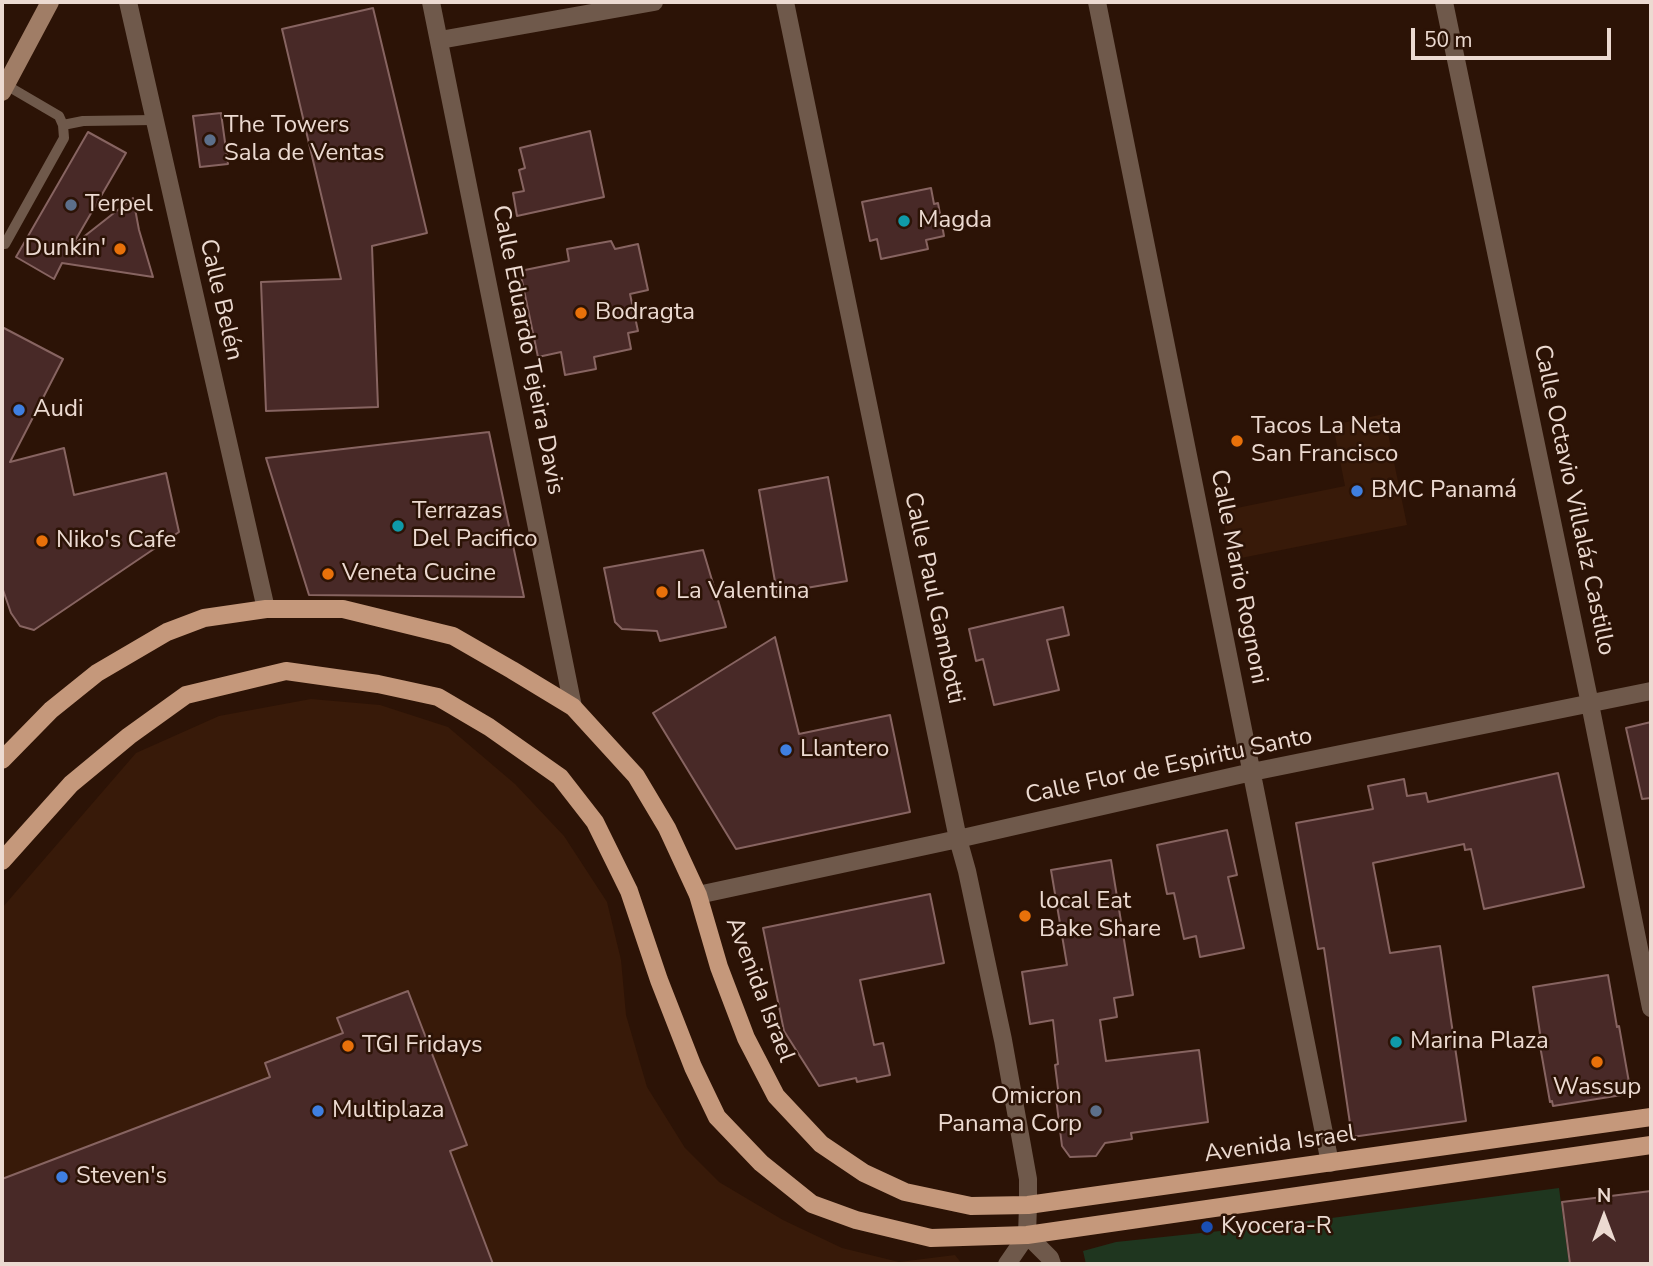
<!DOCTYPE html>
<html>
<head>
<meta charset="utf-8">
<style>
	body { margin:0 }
	#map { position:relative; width:1653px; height:1266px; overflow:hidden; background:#2c1306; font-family:"Nunito Sans",sans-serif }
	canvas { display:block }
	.frame { position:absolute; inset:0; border:4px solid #ecdad1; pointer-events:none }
	.north { position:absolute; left:1569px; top:1182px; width:70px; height:70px; -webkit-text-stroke:5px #2c1306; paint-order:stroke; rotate:0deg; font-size:19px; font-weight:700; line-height:28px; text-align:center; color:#ecdad1 }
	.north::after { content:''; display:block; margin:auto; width:24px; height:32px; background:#ecdad1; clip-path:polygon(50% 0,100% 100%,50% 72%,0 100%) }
	.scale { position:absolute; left:1411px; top:28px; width:200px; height:32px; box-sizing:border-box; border:4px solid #ecdad1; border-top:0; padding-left:9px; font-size:21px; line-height:24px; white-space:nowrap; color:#ecdad1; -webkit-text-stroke:5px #2c1306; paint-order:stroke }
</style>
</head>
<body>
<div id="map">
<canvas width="1653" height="1266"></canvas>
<div class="frame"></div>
<div class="north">N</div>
<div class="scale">50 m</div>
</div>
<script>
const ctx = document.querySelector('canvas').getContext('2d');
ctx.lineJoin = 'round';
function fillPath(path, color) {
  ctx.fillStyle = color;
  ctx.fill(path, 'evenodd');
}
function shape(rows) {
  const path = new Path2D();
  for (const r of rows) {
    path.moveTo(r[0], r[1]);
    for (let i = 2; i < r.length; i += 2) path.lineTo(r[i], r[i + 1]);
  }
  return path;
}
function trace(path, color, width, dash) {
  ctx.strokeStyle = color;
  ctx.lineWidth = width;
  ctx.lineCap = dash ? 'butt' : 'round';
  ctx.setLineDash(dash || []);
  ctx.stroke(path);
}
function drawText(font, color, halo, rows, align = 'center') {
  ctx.font = font + ' "Nunito Sans",sans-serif';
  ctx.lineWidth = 5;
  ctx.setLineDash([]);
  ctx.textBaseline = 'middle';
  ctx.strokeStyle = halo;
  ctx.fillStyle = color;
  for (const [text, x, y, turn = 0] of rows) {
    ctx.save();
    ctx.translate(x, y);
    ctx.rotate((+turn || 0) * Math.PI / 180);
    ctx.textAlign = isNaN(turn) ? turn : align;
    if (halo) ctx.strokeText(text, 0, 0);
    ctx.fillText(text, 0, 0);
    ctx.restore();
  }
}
const built = shape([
	[1384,414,1407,525,1231,560,1222,511,1345,486,1333,425],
	[311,699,380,705,448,727,515,784,564,836,607,902,621,960,626,1015,647,1087,685,1148,719,1182,783,1220,842,1248,899,1262,955,1255,962,1264,2,1264,2,908,136,753,219,716]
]);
const green = shape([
	[1559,1188,1569,1264,1086,1264,1083,1251,1116,1242,1286,1224]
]);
const building = shape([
	[373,8,427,233,372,246,378,407,266,411,261,282,341,279,282,29,373,8],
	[221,113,228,164,200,167,193,116,221,113],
	[590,131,604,197,517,216,513,193,524,191,519,170,525,168,520,148,590,131],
	[88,132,126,153,72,246,133,198,139,230,153,277,62,263,54,279,16,257,88,132],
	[931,188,934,204,938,203,944,236,926,240,928,249,881,259,877,239,870,241,862,202,931,188],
	[611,241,615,249,638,244,648,290,630,294,638,331,628,333,631,349,594,357,596,369,565,375,561,352,538,357,520,271,569,261,567,249,611,241],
	[2,327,63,359,10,462,64,448,74,495,166,473,179,532,34,630,20,626,11,613,2,587,2,327],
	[489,432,524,597,309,595,266,458,489,432],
	[828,477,847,581,777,593,759,490,828,477],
	[703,550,726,627,660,641,657,631,622,629,615,622,604,568,703,550],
	[1063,607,1069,635,1047,640,1059,690,994,705,983,659,976,661,969,629,1063,607],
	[775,637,799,734,890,715,910,812,736,849,653,713,775,637],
	[1651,722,1651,798,1642,799,1626,728,1651,722],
	[1558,773,1584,887,1484,909,1471,849,1465,850,1464,844,1373,863,1390,953,1440,946,1466,1121,1352,1137,1324,948,1318,949,1296,823,1373,809,1368,786,1404,779,1407,796,1426,793,1428,802,1558,773],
	[1227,830,1237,875,1228,877,1244,948,1200,957,1196,936,1184,939,1174,893,1167,894,1157,845,1227,830],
	[1111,860,1133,995,1114,998,1117,1017,1100,1020,1106,1061,1199,1050,1208,1122,1131,1133,1132,1139,1105,1143,1096,1156,1070,1157,1062,1146,1056,1098,1059,1097,1055,1065,1058,1064,1053,1020,1030,1024,1022,972,1067,965,1051,870,1111,860],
	[930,894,944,963,860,980,874,1045,883,1043,890,1075,857,1082,856,1078,819,1086,784,1031,763,928,930,894],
	[1608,975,1617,1027,1619,1026,1630,1088,1627,1088,1628,1094,1553,1106,1552,1101,1550,1102,1539,1040,1541,1040,1533,987,1608,975],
	[408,991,467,1145,450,1151,493,1264,2,1264,2,1179,270,1077,265,1063,343,1033,337,1018,408,991],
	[1651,1191,1651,1264,1570,1264,1562,1202,1651,1191]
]);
const service = shape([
	[63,125,83,121,154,120],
	[2,244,5,244,64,138,63,125,59,116,6,85]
]);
const minor = shape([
	[128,2,266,609],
	[431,2,573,707],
	[785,2,958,839,967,871,1003,1040,1028,1179,1028,1205],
	[1097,2,1330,1163],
	[1444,2,1590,704,1651,1008],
	[440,40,654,2],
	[698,895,958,839,1252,772,1651,691]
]);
const tertiary = shape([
	[1028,1205,1027,1235,1050,1258,1052,1264],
	[1007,1264,1027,1235]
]);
const secondary = shape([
	[2,92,50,2]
]);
const primary = shape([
	[2,760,51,710,97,673,167,632,204,618,266,609,343,609,453,636,512,670,573,707,636,776,667,828,698,895,719,967,746,1038,776,1096,821,1144,864,1173,905,1192,971,1206,1028,1205,1651,1117],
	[2,861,71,784,129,736,186,695,286,671,378,684,438,697,489,727,560,777,595,822,629,891,659,980,693,1067,717,1117,761,1163,812,1204,856,1220,931,1238,1027,1235,1651,1145]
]);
const markers = [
	[210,140,7,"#5c6f8a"],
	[71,205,7,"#5c6f8a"],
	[904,221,7,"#0f9aa8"],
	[120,249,7,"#e8710a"],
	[581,313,7,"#e8710a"],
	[19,410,7,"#3f7fe0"],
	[1237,441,7,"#e8710a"],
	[1357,491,7,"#3f7fe0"],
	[398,526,7,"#0f9aa8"],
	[42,541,7,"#e8710a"],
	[328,574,7,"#e8710a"],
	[662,592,7,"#e8710a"],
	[786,750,7,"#3f7fe0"],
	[1025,916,7,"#e8710a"],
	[1396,1042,7,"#0f9aa8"],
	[348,1046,7,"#e8710a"],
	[1597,1062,7,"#e8710a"],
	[318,1111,7,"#3f7fe0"],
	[1096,1111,7,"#5c6f8a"],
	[62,1177,7,"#3f7fe0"],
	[1207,1227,7,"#1a4fb4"]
];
const poiNames = [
	["The Towers",224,126],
	["Sala de Ventas",224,154],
	["Terpel",85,205],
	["Magda",918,221],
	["Dunkin'",106,249,"right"],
	["Bodragta",595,313],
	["Audi",33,410],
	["Tacos La Neta",1251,427],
	["San Francisco",1251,455],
	["BMC Panamá",1371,491],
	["Terrazas",412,512],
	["Del Pacifico",412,540],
	["Niko's Cafe",56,541],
	["Veneta Cucine",342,574],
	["La Valentina",676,592],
	["Llantero",800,750],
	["local Eat",1039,902],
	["Bake Share",1039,930],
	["Marina Plaza",1410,1042],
	["TGI Fridays",362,1046],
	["Wassup",1597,1088,"center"],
	["Omicron",1082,1097,"right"],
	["Panama Corp",1082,1125,"right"],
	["Multiplaza",332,1111],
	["Steven's",76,1177],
	["Kyocera-R",1221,1227]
];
const streetNames = [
	["Calle Belén",220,300,77],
	["Calle Eduardo Tejeira Davis",527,350,79],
	["Calle Octavio Villaláz Castillo",1573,500,78],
	["Calle Mario Rognoni",1238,577,79],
	["Calle Paul Gambotti",933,598,78],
	["Calle Flor de Espiritu Santo",1169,767,-12],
	["Avenida Israel",759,990,69],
	["Avenida Israel",1280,1145,-8]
];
fillPath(built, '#381a09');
fillPath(green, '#1f361f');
fillPath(building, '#482927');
trace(building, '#876461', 2);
trace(service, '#6f594b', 10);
trace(minor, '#6f594b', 18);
trace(tertiary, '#6f594b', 18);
trace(secondary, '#a07d66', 18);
trace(primary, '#c5987b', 18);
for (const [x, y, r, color] of markers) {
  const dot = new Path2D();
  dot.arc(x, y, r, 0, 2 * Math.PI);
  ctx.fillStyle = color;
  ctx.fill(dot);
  trace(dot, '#2c1306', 2.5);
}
drawText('24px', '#ecdad1', '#2c1306', poiNames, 'left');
drawText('24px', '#ecdad1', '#2c1306', streetNames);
</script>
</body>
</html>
